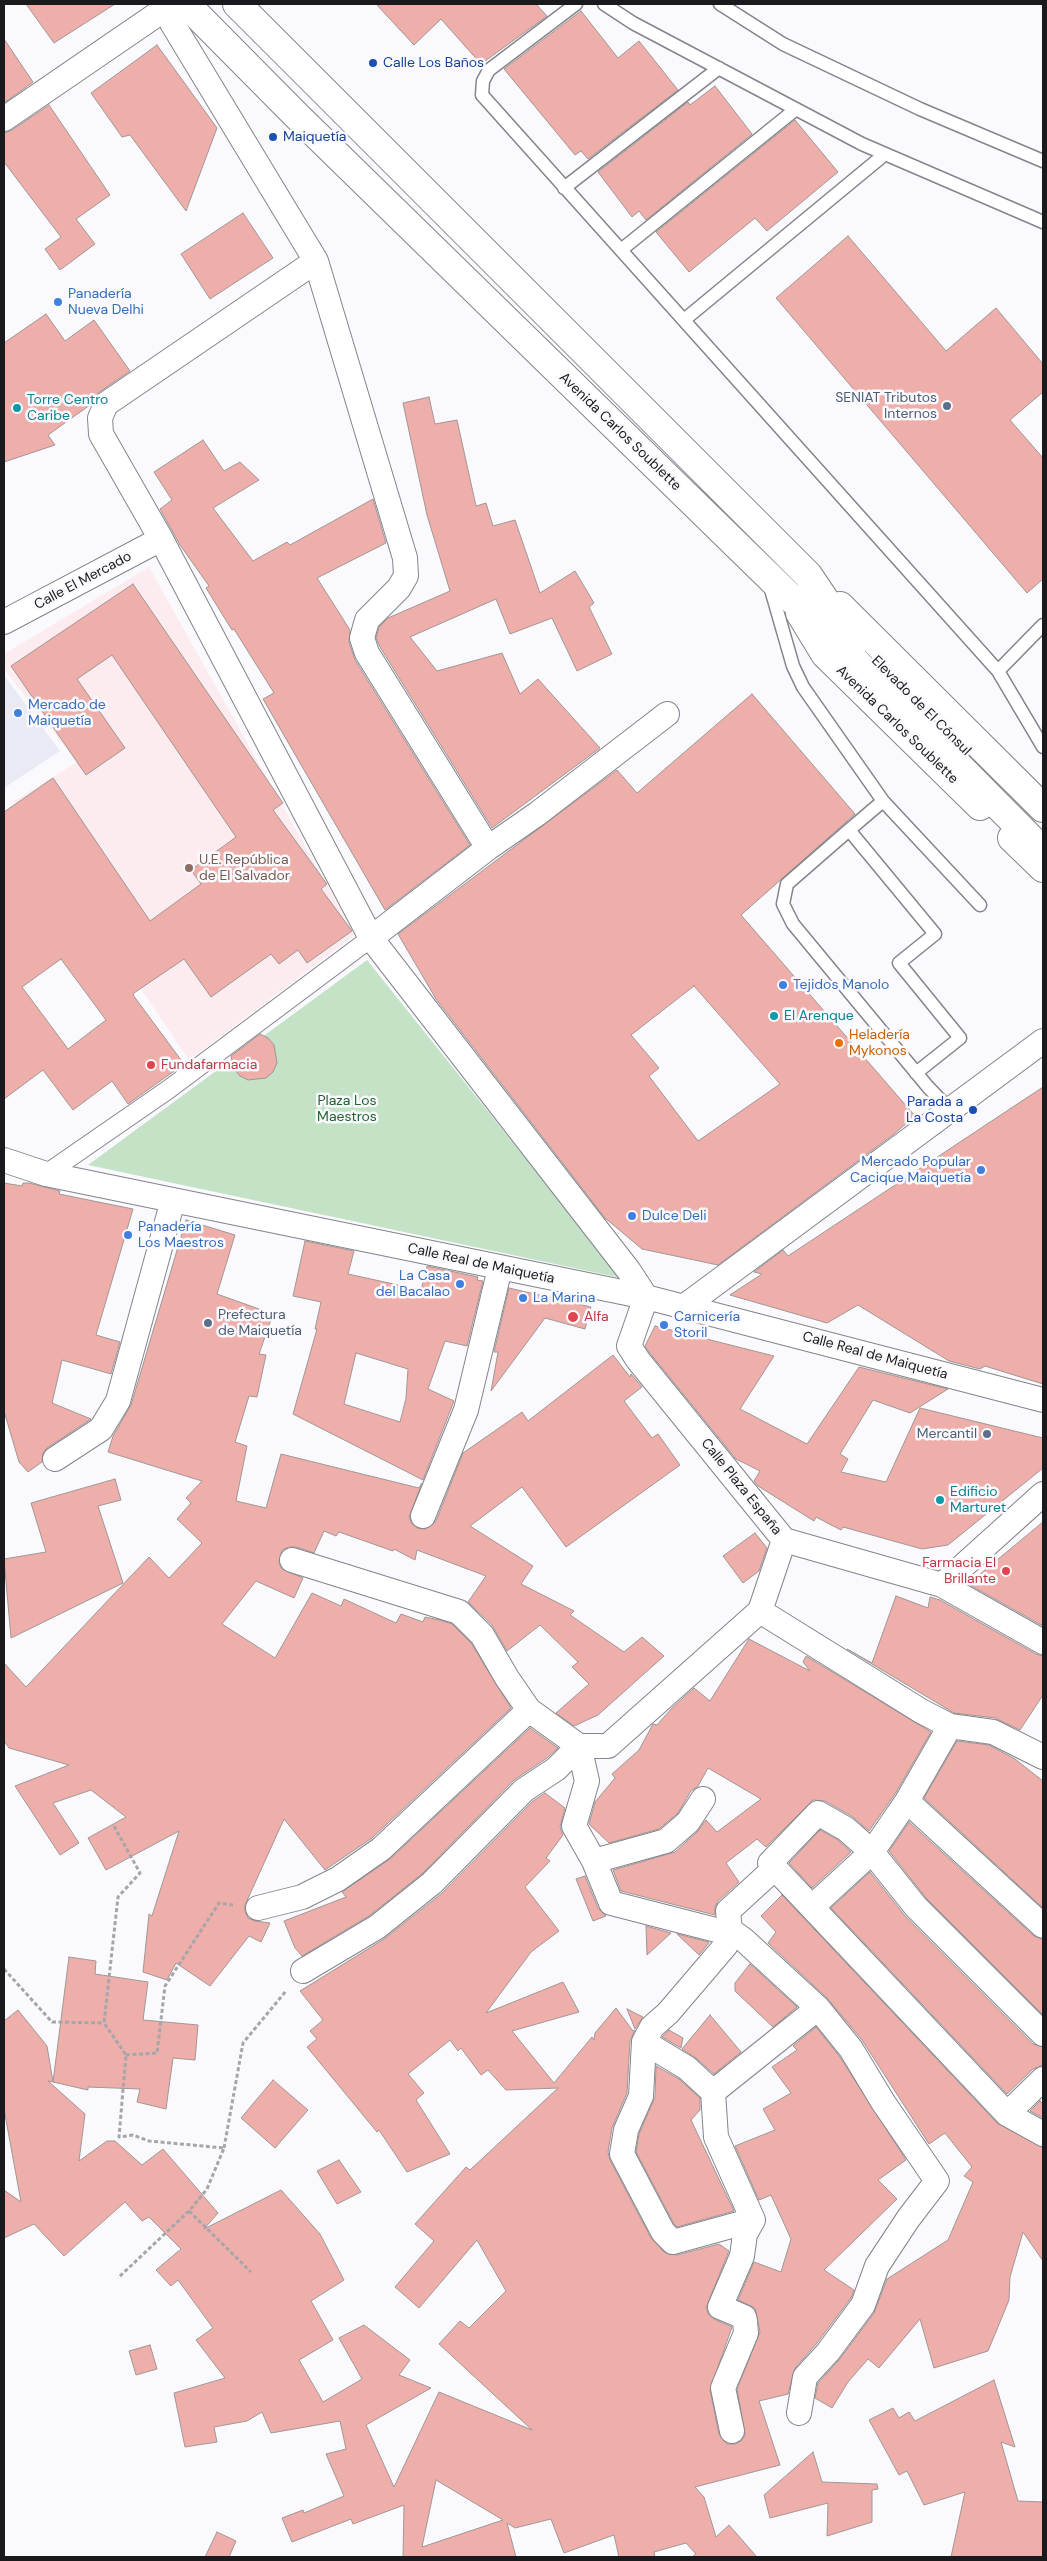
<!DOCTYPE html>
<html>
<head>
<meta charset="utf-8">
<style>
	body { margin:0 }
	#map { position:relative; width:1047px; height:2561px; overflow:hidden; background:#fafafe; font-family:"DM Sans",sans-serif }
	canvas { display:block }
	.frame { position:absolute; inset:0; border:5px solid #1a1a1e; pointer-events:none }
</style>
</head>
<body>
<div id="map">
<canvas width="1047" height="2561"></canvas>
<div class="frame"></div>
</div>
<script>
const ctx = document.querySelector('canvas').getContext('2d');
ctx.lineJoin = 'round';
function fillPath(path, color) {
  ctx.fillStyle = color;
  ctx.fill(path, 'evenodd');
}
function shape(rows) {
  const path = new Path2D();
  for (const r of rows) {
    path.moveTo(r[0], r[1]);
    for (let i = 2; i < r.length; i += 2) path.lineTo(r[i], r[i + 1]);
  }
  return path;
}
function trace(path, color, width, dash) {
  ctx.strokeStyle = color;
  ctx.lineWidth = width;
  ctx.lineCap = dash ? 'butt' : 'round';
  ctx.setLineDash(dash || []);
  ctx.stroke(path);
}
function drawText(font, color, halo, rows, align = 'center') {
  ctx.font = font + ' "DM Sans",sans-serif';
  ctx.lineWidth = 5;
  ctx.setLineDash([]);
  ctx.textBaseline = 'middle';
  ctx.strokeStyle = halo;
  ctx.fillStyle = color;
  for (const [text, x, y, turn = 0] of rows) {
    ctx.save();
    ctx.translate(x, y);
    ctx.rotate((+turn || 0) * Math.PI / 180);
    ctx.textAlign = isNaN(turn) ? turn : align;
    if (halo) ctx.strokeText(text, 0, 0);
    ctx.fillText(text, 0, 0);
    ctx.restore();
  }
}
const built = shape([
	[4,675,60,751,4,788]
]);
const education = shape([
	[149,567,355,935,189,1060,14,801,77,762,4,669,4,654]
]);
const green = shape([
	[367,960,621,1278,88,1165]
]);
const building = shape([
	[26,4,115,4,54,43,26,4],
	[376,4,536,4,547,16,481,64,441,19,414,45,376,4],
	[581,11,618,58,639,41,678,90,588,159,581,151,575,155,504,69,581,11],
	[4,39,33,82,4,103,4,39],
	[157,45,217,128,186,211,130,135,122,137,91,93,157,45],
	[715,86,752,134,646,220,639,211,632,217,598,172,688,102,690,105,715,86],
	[49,105,110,195,76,219,95,244,60,270,45,249,61,237,4,162,4,133,12,130,49,105],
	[795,120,838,172,767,231,755,218,689,272,656,232,795,120],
	[243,213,273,258,210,299,181,254,243,213],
	[848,236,946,351,996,308,1043,364,1043,392,1010,420,1043,458,1043,579,1027,593,776,298,848,236],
	[46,314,65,341,94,320,130,371,98,393,90,405,48,435,55,445,4,462,4,343,46,314],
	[429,397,435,424,457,420,476,506,486,503,493,526,515,520,540,593,575,571,594,603,589,607,612,654,577,671,552,618,510,634,496,599,410,637,437,671,502,653,520,694,538,679,600,748,492,828,380,647,376,638,379,627,388,618,450,591,427,515,403,403,429,397],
	[203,440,224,471,240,462,259,480,213,508,253,561,287,542,290,545,373,499,386,543,317,578,350,630,349,642,355,660,470,845,385,910,263,699,274,693,234,629,232,630,206,588,209,586,180,545,160,509,172,500,154,472,203,440],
	[133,584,283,803,273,810,327,884,321,889,352,931,307,963,298,950,279,964,271,954,211,997,184,959,134,993,133,995,184,1064,128,1104,112,1081,73,1110,43,1070,4,1099,4,812,53,778,150,921,201,884,191,870,236,837,112,655,77,679,125,748,86,775,11,666,133,584],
	[61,959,106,1020,68,1049,22,987,61,959],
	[752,694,855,814,741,915,915,1116,894,1134,718,1265,642,1249,605,1218,436,999,398,934,617,770,637,793,752,694],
	[694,986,780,1084,698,1141,649,1076,659,1068,631,1035,694,986],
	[260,1034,268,1038,274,1045,277,1063,273,1072,266,1078,248,1080,240,1076,234,1069,231,1056,260,1034],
	[1043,1087,1043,1384,985,1366,980,1369,949,1361,858,1305,827,1323,730,1295,762,1274,754,1272,783,1250,788,1256,1043,1087],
	[4,1183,22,1186,23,1183,29,1183,60,1191,59,1194,133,1209,96,1335,120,1342,111,1374,62,1360,52,1403,91,1419,47,1448,43,1453,42,1462,28,1472,19,1462,4,1411,4,1183],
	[186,1220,235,1235,217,1294,273,1314,259,1354,266,1355,257,1397,249,1396,235,1442,247,1446,236,1501,266,1508,281,1454,419,1488,422,1483,409,1517,412,1524,417,1528,425,1529,436,1521,463,1453,522,1412,528,1421,613,1355,630,1377,631,1374,642,1387,624,1401,652,1438,658,1434,680,1465,566,1547,522,1487,470,1526,533,1566,521,1584,574,1611,570,1615,624,1652,642,1637,664,1656,598,1715,574,1726,556,1713,589,1684,572,1667,578,1662,540,1625,507,1651,492,1625,468,1602,486,1576,417,1550,415,1560,394,1549,393,1551,339,1532,336,1536,324,1531,314,1553,296,1547,289,1547,282,1550,279,1563,282,1569,303,1578,294,1598,256,1581,222,1624,275,1658,312,1593,341,1606,344,1599,396,1623,401,1614,423,1622,425,1617,440,1620,452,1624,471,1643,511,1708,372,1838,325,1870,284,1819,245,1905,245,1911,248,1918,255,1921,270,1923,261,1942,249,1936,210,1986,176,1963,167,1980,143,1972,149,1914,152,1916,179,1831,106,1870,88,1838,126,1817,91,1790,53,1803,79,1843,60,1855,15,1786,69,1765,9,1748,4,1741,4,1663,26,1687,149,1557,169,1578,202,1543,177,1519,191,1503,186,1498,202,1481,108,1452,113,1436,131,1405,186,1220],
	[305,1241,354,1251,348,1274,421,1290,427,1266,478,1277,477,1280,483,1281,467,1346,445,1341,428,1389,454,1401,423,1480,293,1414,317,1329,315,1329,321,1302,293,1296,305,1241],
	[356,1353,408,1369,406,1398,400,1422,344,1404,356,1353],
	[509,1288,591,1307,585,1329,545,1318,491,1391,498,1352,494,1352,509,1288],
	[655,1326,774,1356,740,1409,807,1444,859,1367,948,1389,910,1413,873,1400,840,1454,848,1459,841,1472,886,1482,920,1408,1043,1438,1043,1468,948,1545,922,1549,843,1527,841,1530,816,1517,814,1521,758,1486,754,1481,760,1471,736,1459,649,1352,645,1346,655,1326],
	[115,1479,121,1500,98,1506,123,1583,11,1638,4,1559,46,1552,31,1503,115,1479],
	[1043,1522,1043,1626,968,1584,1043,1522],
	[755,1533,767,1548,759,1571,743,1583,723,1556,755,1533],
	[896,1596,928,1608,930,1597,940,1600,1036,1654,1043,1656,1043,1695,1020,1730,995,1718,954,1713,847,1649,872,1663,896,1596],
	[749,1639,810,1671,803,1662,806,1656,931,1732,895,1794,869,1831,853,1817,825,1801,813,1800,766,1847,757,1839,726,1863,739,1882,718,1901,715,1907,715,1915,621,1891,613,1870,675,1852,697,1832,706,1820,717,1832,761,1799,708,1768,698,1786,691,1791,678,1813,659,1829,609,1843,589,1824,595,1802,615,1778,612,1774,639,1750,653,1724,657,1725,672,1708,694,1688,710,1701,749,1639],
	[530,1728,558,1748,547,1758,514,1780,423,1873,369,1916,302,1956,295,1948,284,1921,346,1897,342,1892,390,1859,530,1728],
	[957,1741,989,1745,1015,1759,1043,1781,1043,1908,924,1798,957,1741],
	[545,1793,565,1808,560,1827,563,1835,546,1858,550,1861,525,1887,559,1931,531,1952,486,2013,563,1982,579,2012,512,2031,554,2083,592,2037,594,2040,595,2033,616,2008,633,2031,635,2030,630,2041,627,2093,612,2128,608,2152,610,2160,651,2238,664,2252,677,2255,719,2244,729,2251,706,2308,709,2315,714,2319,732,2327,710,2390,719,2434,727,2444,735,2444,741,2441,745,2435,737,2389,760,2332,755,2308,738,2300,754,2262,781,2272,791,2239,771,2195,759,2200,735,2146,775,2130,763,2109,791,2093,772,2067,797,2050,793,2046,816,2027,840,2057,906,2160,878,2180,897,2199,824,2270,854,2290,851,2298,817,2343,795,2368,788,2394,759,2401,780,2465,695,2487,704,2497,716,2537,729,2525,757,2557,692,2557,696,2554,686,2543,654,2552,655,2557,619,2557,614,2535,564,2553,551,2519,515,2528,507,2523,516,2557,403,2557,404,2505,353,2524,351,2519,292,2542,282,2518,303,2510,304,2513,344,2496,326,2454,346,2449,340,2421,271,2433,262,2412,247,2421,214,2427,217,2442,185,2447,174,2393,225,2378,196,2340,213,2328,178,2280,171,2286,156,2270,181,2249,149,2217,142,2221,125,2202,64,2256,34,2224,4,2238,4,2190,21,2202,4,2109,4,2021,18,2010,47,2046,53,2082,48,2081,85,2114,79,2161,107,2141,115,2141,142,2165,163,2149,218,2213,204,2229,281,2190,320,2234,344,2280,311,2301,333,2340,299,2360,323,2402,362,2379,339,2338,364,2325,410,2360,399,2375,431,2388,366,2425,394,2487,439,2392,532,2430,439,2344,460,2321,469,2328,506,2291,477,2240,419,2308,395,2287,434,2241,415,2224,466,2167,470,2170,558,2088,506,2090,488,2070,481,2075,461,2048,458,2051,450,2040,408,2074,424,2093,416,2100,450,2154,407,2172,379,2130,377,2132,307,2047,317,2039,310,2031,323,2020,300,1991,384,1939,441,1894,533,1801,545,1793],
	[436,2480,503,2520,422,2547,436,2480],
	[909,1822,1034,1936,1043,1939,1043,2015,926,1898,889,1851,909,1822],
	[820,1830,838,1840,851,1852,812,1888,789,1863,820,1830],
	[870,1872,906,1917,1033,2044,1043,2047,1043,2065,1033,2069,1007,2094,831,1908,870,1872],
	[585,1876,598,1908,606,1916,593,1921,576,1879,585,1876],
	[782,1895,997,2123,1043,2148,1043,2261,1023,2232,1010,2277,1009,2300,988,2351,934,2368,920,2319,879,2368,868,2359,848,2382,832,2408,815,2398,818,2383,839,2360,874,2313,887,2279,948,2240,973,2182,964,2176,972,2167,945,2133,929,2144,862,2040,827,1998,768,1943,776,1932,761,1916,782,1895],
	[646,1926,671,1933,647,1955,646,1926],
	[677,1934,709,1942,708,1944,699,1955,677,1934],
	[69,1957,96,1961,95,1974,148,1982,143,2020,198,2025,195,2060,173,2058,166,2109,137,2102,140,2089,88,2087,88,2090,53,2082,69,1957],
	[750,1964,797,2007,773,2027,735,1991,735,1983,750,1964],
	[627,2009,643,2017,635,2029,627,2009],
	[710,2015,741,2052,714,2074,696,2058,682,2049,710,2015],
	[669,2030,683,2038,681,2048,662,2037,669,2030],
	[656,2066,679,2079,700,2098,700,2110,691,2120,734,2211,677,2227,674,2224,636,2152,639,2134,655,2097,656,2066],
	[273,2080,308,2110,275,2148,241,2118,273,2080],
	[1040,2101,1043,2104,1043,2118,1030,2111,1040,2101],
	[339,2160,361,2192,337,2204,317,2171,339,2160],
	[150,2345,157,2369,136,2375,129,2351,150,2345],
	[994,2380,1015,2447,1001,2442,1018,2501,1043,2502,1043,2557,951,2557,965,2492,924,2505,907,2471,899,2475,869,2420,893,2408,899,2418,909,2412,915,2421,994,2380],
	[813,2452,822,2482,877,2484,878,2489,872,2490,872,2522,827,2536,828,2503,770,2518,764,2495,813,2452],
	[217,2532,236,2541,229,2557,205,2557,217,2532]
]);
const path = shape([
	[114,1826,140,1873,118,1897,104,2023,126,2055,119,2137,133,2135,149,2141,224,2148,207,2189,189,2211,118,2278],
	[4,1969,52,2022,104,2023],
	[126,2055,157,2053,165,1986,219,1903,233,1905],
	[224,2148,243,2043,286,1991],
	[189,2211,251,2272]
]);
const service = shape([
	[576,4,489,70,483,81,482,95,998,671],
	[604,4,633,23,862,144,1043,222],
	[720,4,783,44,920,109,1043,161],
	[564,188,719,68],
	[621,250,796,109],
	[684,320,885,154],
	[770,586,793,666,803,687,883,801,980,905],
	[1043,625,998,671,1043,747],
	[849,830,883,801],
	[916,1073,960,1038,899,963,935,934,849,830,787,884,783,904,793,924,928,1087,950,1110]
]);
const pedestrian = shape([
	[46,1174,169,1089,371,938]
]);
const minor = shape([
	[178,4,172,23,316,261,106,404,100,418,101,434,161,539,371,938,629,1271,646,1297,629,1346,638,1360,784,1540,942,1585,1043,1642],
	[4,119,172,4],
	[316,261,405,558,406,576,399,588,367,620,362,638,367,653,488,848,371,938],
	[4,622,161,539],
	[488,848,537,814,667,714],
	[4,1160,46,1174,646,1297,1043,1400],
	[685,1306,1043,1041],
	[55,1459,101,1429,118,1401,173,1200],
	[423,1516,466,1410,500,1268],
	[292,1560,459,1612,482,1635,507,1678,529,1710,579,1746,587,1781,574,1826,594,1861,611,1903,716,1930,730,1930,744,1940,818,2008,851,2049,883,2102,937,2181,908,2219,877,2266,863,2305,828,2352,805,2377,799,2413],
	[942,1585,1043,1494],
	[760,1611,921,1711,950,1726,993,1732,1043,1757],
	[907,1801,1043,1926],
	[594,1861,666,1841,688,1822,703,1799],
	[813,1906,872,1852,907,1801,950,1726],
	[258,1908,302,1897,338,1879,381,1849,529,1710],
	[303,1971,377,1927,432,1883,524,1790,556,1769,579,1746,608,1746,760,1611,784,1540],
	[1043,2034,916,1907,872,1852,846,1829,818,1813,770,1863,1007,2114,1043,2134],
	[644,2042,687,2068,713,2092,716,2137,753,2220,745,2234,742,2256,720,2307,744,2317,745,2321,746,2333,723,2388,732,2431],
	[713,2092,818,2008],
	[1007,2114,1043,2079],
	[753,2220,673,2242,663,2232,622,2154,626,2130,641,2096,644,2042,652,2027,668,2013,726,1945,730,1930,728,1911,775,1868]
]);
const tertiary = shape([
	[840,606,1043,808],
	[800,613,825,654,980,806],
	[1012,838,1043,868]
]);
const primary = shape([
	[186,4,296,115,835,641,1043,851],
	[237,4,808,575,843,627,856,640]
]);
const markers = [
	[373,63,5,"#1a4fb4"],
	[273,137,5,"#1a4fb4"],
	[58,302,5,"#3f7fe0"],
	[947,406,5,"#5c6f8a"],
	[17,408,5,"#0f9aa8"],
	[18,713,5,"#3f7fe0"],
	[189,868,5,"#8d6e63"],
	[783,985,5,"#3f7fe0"],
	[774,1016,5,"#0f9aa8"],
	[839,1043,5,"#e8710a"],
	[151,1065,5,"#e0444e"],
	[973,1110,5,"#1a4fb4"],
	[981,1170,5,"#3f7fe0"],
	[632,1216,5,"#3f7fe0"],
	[128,1235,5,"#3f7fe0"],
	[460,1284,5,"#3f7fe0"],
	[523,1298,5,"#3f7fe0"],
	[573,1317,6,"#e0444e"],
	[208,1323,5,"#5c6f8a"],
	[664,1325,5,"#3f7fe0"],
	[987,1434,5,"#5c6f8a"],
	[940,1500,5,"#0f9aa8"],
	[1006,1571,5,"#e0444e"]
];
const transitNames = [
	["Calle Los Baños",383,63],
	["Maiquetía",283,137],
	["Parada a",963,1102,"right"],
	["La Costa",963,1118,"right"]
];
const shopNames = [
	["Panadería",68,294],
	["Nueva Delhi",68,310],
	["Mercado de",28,705],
	["Maiquetía",28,721],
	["Tejidos Manolo",793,985],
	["Mercado Popular",971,1162,"right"],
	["Cacique Maiquetía",971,1178,"right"],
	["Dulce Deli",642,1216],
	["Panadería",138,1227],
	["Los Maestros",138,1243],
	["La Casa",450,1276,"right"],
	["del Bacalao",450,1292,"right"],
	["La Marina",533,1298],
	["Carnicería",674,1317],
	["Storil",674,1333]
];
const serviceNames = [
	["SENIAT Tributos",937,398],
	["Internos",937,414],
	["Prefectura",218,1315,"left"],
	["de Maiquetía",218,1331,"left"],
	["Mercantil",977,1434]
];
const cultureNames = [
	["Torre Centro",27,400],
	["Caribe",27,416],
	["El Arenque",784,1016],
	["Edificio",950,1492],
	["Marturet",950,1508]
];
const streetNames = [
	["Avenida Carlos Soublette",620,432,44],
	["Calle El Mercado",83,581,-28],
	["Elevado de El Cónsul",921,706,45],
	["Avenida Carlos Soublette",897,725,44],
	["Calle Real de Maiquetía",481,1264,12],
	["Calle Real de Maiquetía",875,1356,15],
	["Calle Plaza España",741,1487,51]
];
const educationNames = [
	["U.E. República",199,860],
	["de El Salvador",199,876]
];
const foodNames = [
	["Heladería",849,1035],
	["Mykonos",849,1051]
];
const healthNames = [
	["Fundafarmacia",161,1065],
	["Alfa",584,1317],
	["Farmacia El",996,1563,"right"],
	["Brillante",996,1579,"right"]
];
const parkNames = [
	["Plaza Los",347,1101],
	["Maestros",347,1117]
];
fillPath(built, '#e9eaf4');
fillPath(education, '#fdecef');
fillPath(green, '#c3e2c6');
fillPath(building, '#eeaeaa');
trace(building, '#a19695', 1);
trace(service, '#83848c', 15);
trace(pedestrian, '#83848c', 20);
trace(minor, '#83848c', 26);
trace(tertiary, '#83848c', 30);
trace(primary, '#83848c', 30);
trace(path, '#a6a6aa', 3, [4, 2.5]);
trace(service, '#fff', 12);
trace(pedestrian, '#fff', 18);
trace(minor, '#fff', 24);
trace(tertiary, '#fff', 28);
trace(primary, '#fff', 28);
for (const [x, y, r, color] of markers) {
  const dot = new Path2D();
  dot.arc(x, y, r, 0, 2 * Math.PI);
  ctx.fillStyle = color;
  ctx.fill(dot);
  trace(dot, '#fafafe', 2);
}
drawText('14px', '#164399', '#fafafe', transitNames, 'left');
drawText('14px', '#366cbe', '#fafafe', shopNames, 'left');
drawText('14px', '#4e5e75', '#fafafe', serviceNames, 'right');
drawText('14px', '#0d838f', '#fafafe', cultureNames, 'left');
drawText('14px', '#1a1a1e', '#fafafe', streetNames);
drawText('14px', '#785e54', '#fafafe', educationNames, 'left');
drawText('14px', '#c56008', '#fafafe', foodNames, 'left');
drawText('14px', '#be3a42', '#fafafe', healthNames, 'left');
drawText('14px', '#1f622f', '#fafafe', parkNames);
</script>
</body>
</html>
